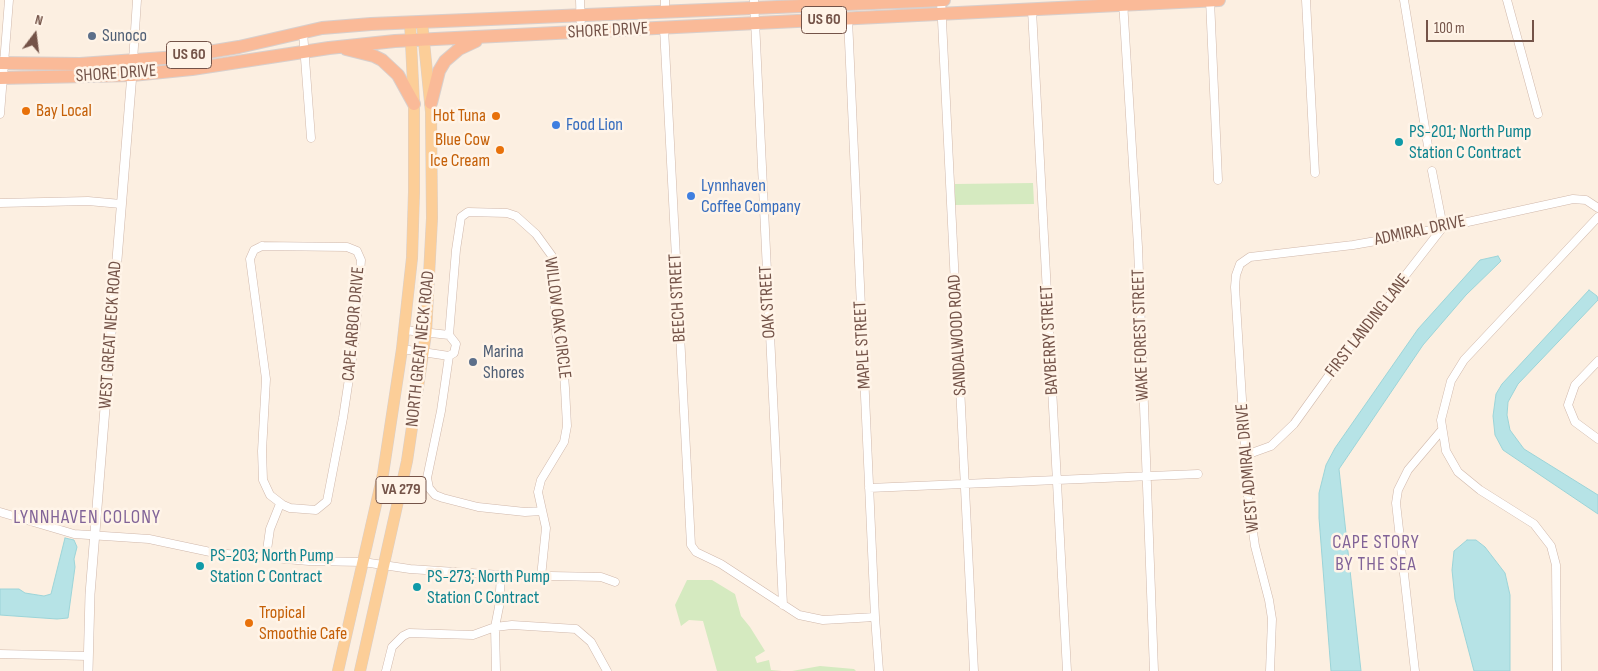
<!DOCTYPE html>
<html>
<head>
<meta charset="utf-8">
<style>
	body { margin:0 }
	#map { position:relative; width:1598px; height:671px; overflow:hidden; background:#fcefe1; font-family:"Sofia Sans Condensed",sans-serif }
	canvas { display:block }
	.north { position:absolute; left:10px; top:10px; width:50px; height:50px; -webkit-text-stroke:4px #fff4e8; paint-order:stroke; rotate:15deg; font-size:14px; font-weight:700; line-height:20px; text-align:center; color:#745348 }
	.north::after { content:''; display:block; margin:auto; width:18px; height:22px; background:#745348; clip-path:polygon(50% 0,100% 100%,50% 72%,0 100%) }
	.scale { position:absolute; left:1426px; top:20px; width:108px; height:22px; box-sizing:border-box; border:2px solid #745348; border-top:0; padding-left:6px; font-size:15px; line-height:18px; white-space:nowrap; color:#745348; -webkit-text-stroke:4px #fff4e8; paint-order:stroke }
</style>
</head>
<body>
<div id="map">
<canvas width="1598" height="671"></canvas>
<div class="north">N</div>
<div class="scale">100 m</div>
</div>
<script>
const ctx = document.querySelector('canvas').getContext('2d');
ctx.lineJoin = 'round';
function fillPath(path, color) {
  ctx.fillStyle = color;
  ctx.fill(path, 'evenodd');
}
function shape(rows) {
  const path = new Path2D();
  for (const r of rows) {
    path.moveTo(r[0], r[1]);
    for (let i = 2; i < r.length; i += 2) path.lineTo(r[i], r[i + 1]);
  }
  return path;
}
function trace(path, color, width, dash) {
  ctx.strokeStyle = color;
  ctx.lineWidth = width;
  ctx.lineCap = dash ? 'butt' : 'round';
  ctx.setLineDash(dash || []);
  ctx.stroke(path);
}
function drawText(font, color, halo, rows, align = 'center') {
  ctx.font = font + ' "Sofia Sans Condensed",sans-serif';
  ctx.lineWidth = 5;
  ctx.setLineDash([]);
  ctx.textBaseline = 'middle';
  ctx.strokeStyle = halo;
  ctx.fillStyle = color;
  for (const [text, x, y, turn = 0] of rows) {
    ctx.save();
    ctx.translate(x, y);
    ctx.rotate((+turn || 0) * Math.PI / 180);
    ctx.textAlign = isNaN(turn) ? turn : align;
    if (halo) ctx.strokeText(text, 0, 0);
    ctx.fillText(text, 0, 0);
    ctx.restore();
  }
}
const green = shape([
	[1033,183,1034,204,955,205,955,184],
	[687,580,712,580,735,594,741,616,750,627,765,651,755,657,757,663,769,660,771,670,782,671,717,671,703,621,689,620,681,626,675,605],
	[820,666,854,669,856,671,792,671]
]);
const water = shape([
	[1498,256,1501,261,1466,295,1423,345,1339,469,1361,671,1331,671,1319,518,1319,493,1326,465,1335,448,1418,329,1480,260,1498,256],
	[1589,290,1597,296,1598,300,1518,384,1508,402,1507,415,1510,430,1524,449,1598,495,1598,514,1503,450,1495,435,1493,416,1496,394,1502,384,1589,290],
	[65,538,74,540,77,547,74,559,75,567,68,618,57,619,0,615,0,589,19,589,25,593,44,596,51,594,65,538],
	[1467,540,1476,540,1485,547,1505,573,1510,595,1510,671,1474,671,1455,599,1452,570,1454,551,1467,540]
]);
const minor = shape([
	[580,0,581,32],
	[665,0,665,13],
	[754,0,783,605],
	[941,0,974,671],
	[1210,0,1218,180],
	[1306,0,1315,173],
	[1404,0,1429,152],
	[1507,0,1538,114],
	[1123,1,1138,247,1154,671],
	[1032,10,1067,671],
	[848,19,875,617,879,671],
	[664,28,691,545,696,552,721,564,799,615,823,620,875,617],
	[303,32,311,138],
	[133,61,137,0],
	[0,114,9,0],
	[0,203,88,201,121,204],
	[262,246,347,247,357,251,361,260,355,339,343,418,327,501,316,510,290,508,283,505,270,495,263,480,262,451,266,379,250,259,254,250,262,246],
	[404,330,449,335,456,344,454,353,449,356,441,411,427,478,429,488,435,495,443,498,478,507,525,512,542,511],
	[449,335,456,250,461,217,468,212,507,213,516,216,536,234,552,256,556,333,563,363,565,388,567,426,564,442,541,480,538,492,546,528,541,577],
	[402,349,449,356],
	[1598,361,1575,385,1568,405,1575,422,1598,439],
	[1246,455,1271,446,1294,424,1345,353,1443,227,1432,171],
	[869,488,1198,474],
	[0,512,74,534,149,539,215,553,309,561,363,562,410,569,501,575,601,577,615,582],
	[266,557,270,529,280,504],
	[0,654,88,656],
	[386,671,392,647,403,636,409,633,473,635,495,627,499,607,501,575],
	[496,671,495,627,512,625,576,629,591,642,607,671],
	[1270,671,1272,619,1269,600,1255,546,1248,496,1235,287,1236,275,1240,264,1250,257,1353,245,1399,237,1573,199,1586,200,1598,208],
	[1415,671,1396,503,1398,490,1408,470,1441,431],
	[1557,671,1556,565,1551,546,1534,524,1480,490,1458,472,1446,451,1441,420,1451,381,1464,360,1598,217]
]);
const tertiary = shape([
	[88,671,90,594,133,61]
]);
const primary = shape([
	[338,671,383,474,402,349,412,258,414,192,414,104,410,22],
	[360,671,407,461,426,333,432,218,431,112,422,22]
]);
const trunk = shape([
	[346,49,374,56,382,60,398,75,414,104],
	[0,63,80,64,178,57,239,47,322,28,371,24,944,0],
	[0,78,132,75,192,69,329,48,395,41,1219,0],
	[431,103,439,71,445,61,459,49,476,41]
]);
const markers = [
	[92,36,5,"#5c6f8a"],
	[26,111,5,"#e8710a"],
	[496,116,5,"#e8710a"],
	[556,125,5,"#3f7fe0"],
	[1399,142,5,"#0f9aa8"],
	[500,150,5,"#e8710a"],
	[691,196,5,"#3f7fe0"],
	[473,362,5,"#5c6f8a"],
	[200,566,5,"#0f9aa8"],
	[417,587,5,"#0f9aa8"],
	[249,623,5,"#e8710a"]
];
const shields = [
	[824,20,45],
	[189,55,45],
	[401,490,50]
];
const shieldNames = [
	["US 60",824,20],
	["US 60",189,55],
	["VA 279",401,490]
];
const streetNames = [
	["SHORE DRIVE",608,31,-3],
	["SHORE DRIVE",116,74,-4],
	["ADMIRAL DRIVE",1420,231,-12],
	["BEECH STREET",678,298,-93],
	["OAK STREET",768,302,-93],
	["WILLOW OAK CIRCLE",557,318,83],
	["CAPE ARBOR DRIVE",354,324,-85],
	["FIRST LANDING LANE",1368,326,-52],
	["WEST GREAT NECK ROAD",111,335,-86],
	["SANDALWOOD ROAD",958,335,-93],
	["WAKE FOREST STREET",1141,335,-92],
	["BAYBERRY STREET",1050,340,-93],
	["MAPLE STREET",863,345,-93],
	["NORTH GREAT NECK ROAD",421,349,-84],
	["WEST ADMIRAL DRIVE",1248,468,-95]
];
const serviceNames = [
	["Sunoco",102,36],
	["Marina",483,352],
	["Shores",483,373]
];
const foodNames = [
	["Bay Local",36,111],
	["Hot Tuna",486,116,"right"],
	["Blue Cow",490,140,"right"],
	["Ice Cream",490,161,"right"],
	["Tropical",259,613],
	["Smoothie Cafe",259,634]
];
const shopNames = [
	["Food Lion",566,125],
	["Lynnhaven",701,186],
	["Coffee Company",701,207]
];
const cultureNames = [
	["PS-201; North Pump",1409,132],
	["Station C Contract",1409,153],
	["PS-203; North Pump",210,556],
	["Station C Contract",210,577],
	["PS-273; North Pump",427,577],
	["Station C Contract",427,598]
];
const neighbourhoodNames = [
	["LYNNHAVEN COLONY",87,518],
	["CAPE STORY",1376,543],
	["BY THE SEA",1376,565]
];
fillPath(green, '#d5eac0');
fillPath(water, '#b6e3e6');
trace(water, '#9cd4d8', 1);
trace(minor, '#d0b8ab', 9);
trace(tertiary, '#d0b8ab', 10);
trace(primary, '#d8cfcc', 12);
trace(trunk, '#d8cfcc', 14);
trace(minor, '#fff', 8);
trace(tertiary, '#fff', 9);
trace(primary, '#fcce98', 11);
trace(trunk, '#faba98', 12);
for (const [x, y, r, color] of markers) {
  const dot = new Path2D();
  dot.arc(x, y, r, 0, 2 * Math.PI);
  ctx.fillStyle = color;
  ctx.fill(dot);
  trace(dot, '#fff4e8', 2);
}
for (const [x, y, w] of shields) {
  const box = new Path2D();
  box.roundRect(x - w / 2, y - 13.5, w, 27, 4);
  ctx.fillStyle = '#fff4e8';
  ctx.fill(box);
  trace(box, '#745348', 1);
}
drawText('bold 16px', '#745348', null, shieldNames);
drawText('18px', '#745348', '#fff4e8', streetNames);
drawText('18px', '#4e5e75', '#fff4e8', serviceNames, 'left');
drawText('18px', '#c56008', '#fff4e8', foodNames, 'left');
drawText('18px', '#366cbe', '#fff4e8', shopNames, 'left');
drawText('18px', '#0d838f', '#fff4e8', cultureNames, 'left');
ctx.letterSpacing = '1px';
drawText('19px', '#816398', '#fff4e8', neighbourhoodNames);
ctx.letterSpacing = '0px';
</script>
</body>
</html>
